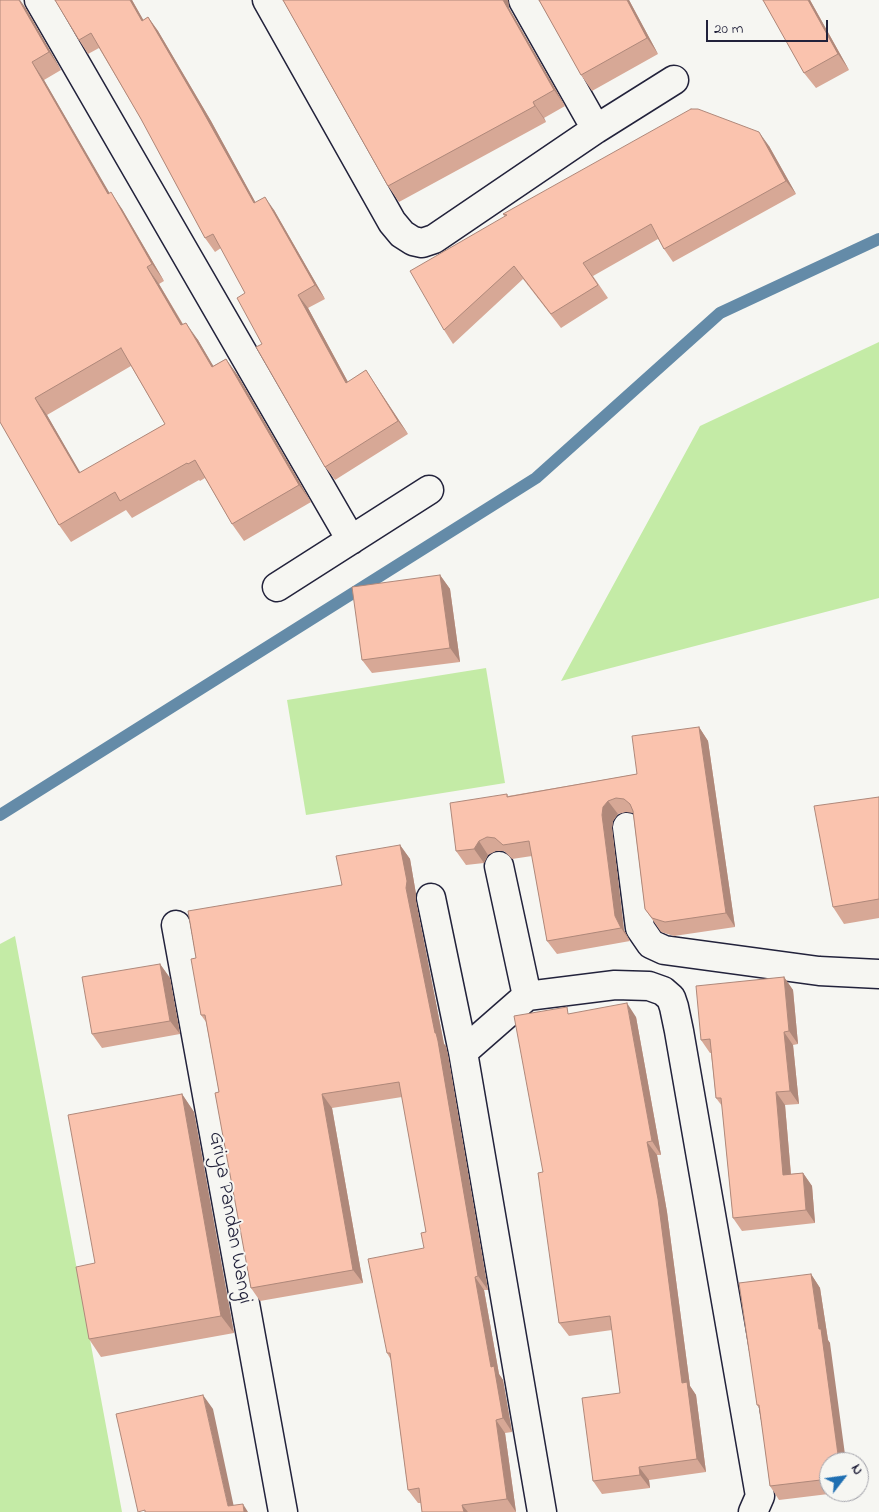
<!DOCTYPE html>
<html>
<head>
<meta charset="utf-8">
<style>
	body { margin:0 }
	#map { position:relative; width:879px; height:1512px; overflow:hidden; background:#f6f6f2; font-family:"Indie Flower",sans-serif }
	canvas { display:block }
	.north { position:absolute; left:819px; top:1452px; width:50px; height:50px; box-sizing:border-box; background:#f6f6f2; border:1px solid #a1a1a9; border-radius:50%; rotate:60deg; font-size:14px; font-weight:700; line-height:20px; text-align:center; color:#22223b }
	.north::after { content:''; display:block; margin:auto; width:18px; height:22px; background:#1f6fb2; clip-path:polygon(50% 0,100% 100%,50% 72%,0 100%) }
	.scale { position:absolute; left:706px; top:20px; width:122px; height:22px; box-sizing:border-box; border:2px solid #22223b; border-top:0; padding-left:6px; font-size:15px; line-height:18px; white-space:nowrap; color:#22223b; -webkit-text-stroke:4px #f6f6f2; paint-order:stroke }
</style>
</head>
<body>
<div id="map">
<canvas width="879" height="1512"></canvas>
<div class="north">N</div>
<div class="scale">20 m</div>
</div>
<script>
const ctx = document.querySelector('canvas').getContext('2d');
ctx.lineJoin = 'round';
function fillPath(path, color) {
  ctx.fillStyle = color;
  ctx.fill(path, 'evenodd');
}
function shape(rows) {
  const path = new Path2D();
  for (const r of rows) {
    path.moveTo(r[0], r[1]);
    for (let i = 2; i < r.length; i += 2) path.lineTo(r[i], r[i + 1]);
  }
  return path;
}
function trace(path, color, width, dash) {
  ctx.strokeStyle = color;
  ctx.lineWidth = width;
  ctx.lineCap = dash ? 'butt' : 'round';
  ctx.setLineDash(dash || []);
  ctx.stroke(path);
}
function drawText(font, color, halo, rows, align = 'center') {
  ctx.font = font + ' "Indie Flower",sans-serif';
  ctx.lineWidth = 4;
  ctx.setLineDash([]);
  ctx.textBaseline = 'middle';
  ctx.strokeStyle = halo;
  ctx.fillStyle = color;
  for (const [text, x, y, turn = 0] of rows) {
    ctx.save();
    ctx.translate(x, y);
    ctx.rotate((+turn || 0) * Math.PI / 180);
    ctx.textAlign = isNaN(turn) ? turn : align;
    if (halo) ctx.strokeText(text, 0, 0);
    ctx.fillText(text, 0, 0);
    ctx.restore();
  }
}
const green = shape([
	[879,342,879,598,561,681,700,426],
	[486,668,505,783,306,815,287,700],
	[15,936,122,1512,0,1512,0,944]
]);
const stream = shape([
	[0,815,536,478,720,313,879,239]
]);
const street = shape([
	[39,0,351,540],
	[267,0,392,222,402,234,413,241,422,243,434,239,596,129],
	[523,0,596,129,674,80],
	[277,587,429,490],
	[627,827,640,928,651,944,664,950,819,971,879,974],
	[499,866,527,996],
	[431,898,463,1052,542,1512],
	[176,925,283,1512],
	[463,1052,527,996,615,985,649,986,663,991,671,998,674,1007,679,1031,760,1496,753,1512]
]);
const wall = shape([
	[55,0,132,0,143,20,148,17,158,31,211,121,255,202,274,210,325,299,308,308,348,382,366,370,408,434,335,480,325,467,262,344,245,293,221,248,215,252,205,238,141,119,99,48,88,54,79,40],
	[283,0,508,0,509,8,565,106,544,118,546,122,399,202,388,186],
	[539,0,629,0,658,54,592,91,581,75],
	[763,0,810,0,849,70,816,88,804,73],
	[25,7,61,70,44,80,109,193,122,209,164,281,159,284,183,324,198,340,213,366,226,359,238,376,311,502,244,541,232,524,205,478,200,481,199,480,132,518,126,510,71,542,59,525,0,422],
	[131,366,165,424,80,473,47,415],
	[769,146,796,194,673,262,664,249,658,239,593,276,608,298,561,328,523,279,453,344,444,330,505,217,503,214],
	[440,575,450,589,460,662,372,673,362,660],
	[699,727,708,741,735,927,674,936,661,932,645,909,633,813,626,812,618,814,613,821,612,828,624,930,630,941,557,954,547,941,532,856,512,859,504,851,496,851,488,855,484,863,466,865,456,851,507,794,508,796,637,774],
	[879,797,879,918,844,924,833,907],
	[400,845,410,859,416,894,416,901,444,1044,446,1046,448,1055,488,1290,484,1290,499,1374,503,1380,512,1432,505,1433,516,1512,422,1512,421,1503,418,1503,408,1490,391,1360,387,1353,424,1248,426,1232,402,1097,332,1108,363,1283,260,1301,251,1288,219,1092,206,1022,201,1015,196,958,342,885],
	[160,964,170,978,180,1034,102,1048,92,1034],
	[784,977,793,990,798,1044,793,1045,799,1104,785,1105,791,1174,803,1173,812,1186,815,1223,742,1231,733,1218,722,1106,716,1098,711,1053,710,1053,701,1040],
	[571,1013,636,1017,661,1155,657,1155,667,1212,690,1386,696,1395,706,1472,649,1480,650,1488,602,1494,593,1481,620,1393,612,1330,569,1336,559,1323,543,1172],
	[182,1094,194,1112,234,1333,101,1357,89,1339,95,1263],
	[811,1274,820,1288,828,1340,830,1343,829,1492,845,1492,779,1500,770,1486,760,1409,757,1405]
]);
const shadedWall = shape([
	[19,0,20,0,25,7,61,70,49,52],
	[130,0,132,0,152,35,142,21],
	[503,0,508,0,509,8,565,106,554,90],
	[627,0,629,0,658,54,647,38],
	[808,0,810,0,849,70,838,54],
	[148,17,158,31,211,121,263,216,254,203],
	[32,62,44,80,120,211,108,194],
	[533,102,544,118,546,122,535,106],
	[759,132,769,146,796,194,786,181],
	[111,192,122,209,164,281,152,264],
	[265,197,274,210,325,299,315,285],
	[147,267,159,284,193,342,181,325],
	[298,295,308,308,356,397,346,383],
	[186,323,198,340,224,384,212,367],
	[226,359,238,376,311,502,299,485],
	[366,370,375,384,408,434,398,421],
	[35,398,47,415,91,491,79,473],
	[440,575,450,589,460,662,450,648],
	[699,727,708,741,735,927,726,913],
	[608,801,618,814,613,821,612,828,624,930,630,941,621,928,615,916,602,815,603,807],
	[479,841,488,855,484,863,474,849],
	[400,845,410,859,416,894,416,901,444,1044,446,1046,448,1055,488,1290,478,1276,435,1033,406,888],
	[160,964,170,978,180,1034,170,1021],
	[784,977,793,990,798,1044,789,1031],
	[627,1003,636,1017,661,1155,652,1141],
	[784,1032,793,1045,799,1104,790,1091],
	[776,1092,785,1105,792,1188,783,1175],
	[182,1094,194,1112,234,1333,221,1316],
	[322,1094,332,1108,363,1283,353,1270],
	[647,1142,657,1155,667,1212,690,1386,696,1395,706,1472,697,1459,682,1383],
	[803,1173,812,1186,815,1223,806,1210],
	[811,1274,820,1288,828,1340,830,1343,846,1462,839,1462],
	[475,1277,484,1290,499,1374,503,1380,512,1432,503,1418,491,1367],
	[203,1395,213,1409,235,1512,228,1506],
	[496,1420,505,1433,516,1512,507,1499],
	[639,1467,649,1480,650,1488,640,1475],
	[243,1504,248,1512,244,1512],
	[462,1505,468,1512,464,1512]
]);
const building = shape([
	[0,0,19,0,49,52,32,62,108,194,111,192,152,264,147,267,181,325,186,323,212,367,226,359,299,485,232,524,195,460,188,464,187,463,120,501,115,492,59,525,0,422,0,0],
	[121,348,165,424,79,473,35,398,121,348],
	[55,0,130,0,142,21,148,17,201,108,254,203,265,197,315,285,298,295,346,383,366,370,398,421,325,467,256,347,262,344,237,298,245,293,213,234,205,238,141,119,91,33,79,40,55,0],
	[283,0,503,0,554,90,533,102,535,106,388,186,283,0],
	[539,0,627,0,647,38,581,75,539,0],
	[763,0,808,0,838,54,804,73,763,0],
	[691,109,698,109,759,132,786,181,664,249,651,224,583,263,598,285,551,314,514,266,444,330,410,271,507,215,503,214,691,109],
	[440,575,450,648,362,660,352,587,440,575],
	[699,727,726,913,665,922,652,918,645,909,633,811,630,804,624,799,616,798,608,801,603,807,602,815,615,916,621,928,547,941,529,841,503,845,495,838,487,837,479,841,474,849,456,851,450,803,507,794,507,797,637,774,632,736,699,727],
	[879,797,879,899,833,907,814,806,879,797],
	[400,845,407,881,406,888,435,1033,436,1033,438,1041,478,1276,475,1277,491,1367,494,1366,503,1418,496,1420,507,1499,462,1505,464,1512,422,1512,419,1488,408,1490,390,1353,387,1353,368,1259,424,1248,421,1233,426,1232,399,1082,322,1094,353,1270,251,1288,215,1093,219,1092,205,1015,201,1015,191,959,196,958,188,911,342,885,336,856,400,845],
	[160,964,170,1021,92,1034,82,977,160,964],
	[784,977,789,1031,784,1032,790,1091,776,1092,783,1175,803,1173,806,1210,733,1218,721,1098,716,1098,710,1039,701,1040,696,986,784,977],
	[627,1003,652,1141,647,1142,658,1199,682,1383,687,1382,697,1459,639,1467,640,1475,593,1481,582,1398,620,1393,610,1316,559,1323,538,1173,543,1172,514,1016,567,1007,568,1014,627,1003],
	[182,1094,221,1316,89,1339,76,1267,95,1263,68,1115,182,1094],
	[811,1274,819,1329,821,1329,839,1462,829,1462,829,1479,770,1486,759,1405,757,1405,739,1283,811,1274],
	[203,1395,228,1506,243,1504,244,1512,145,1512,145,1510,138,1512,116,1414,203,1395]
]);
const streetNames = [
	["Griya Pandan Wangi",229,1218,80]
];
fillPath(green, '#c4eba6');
trace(stream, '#648ba8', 12);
trace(street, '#22223b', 31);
trace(street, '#f6f6f2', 28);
fillPath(wall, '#d7a896');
fillPath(shadedWall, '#af887a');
fillPath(building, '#fac3ae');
trace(building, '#af887a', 1);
drawText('21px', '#22223b', '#f6f6f2', streetNames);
</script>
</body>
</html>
